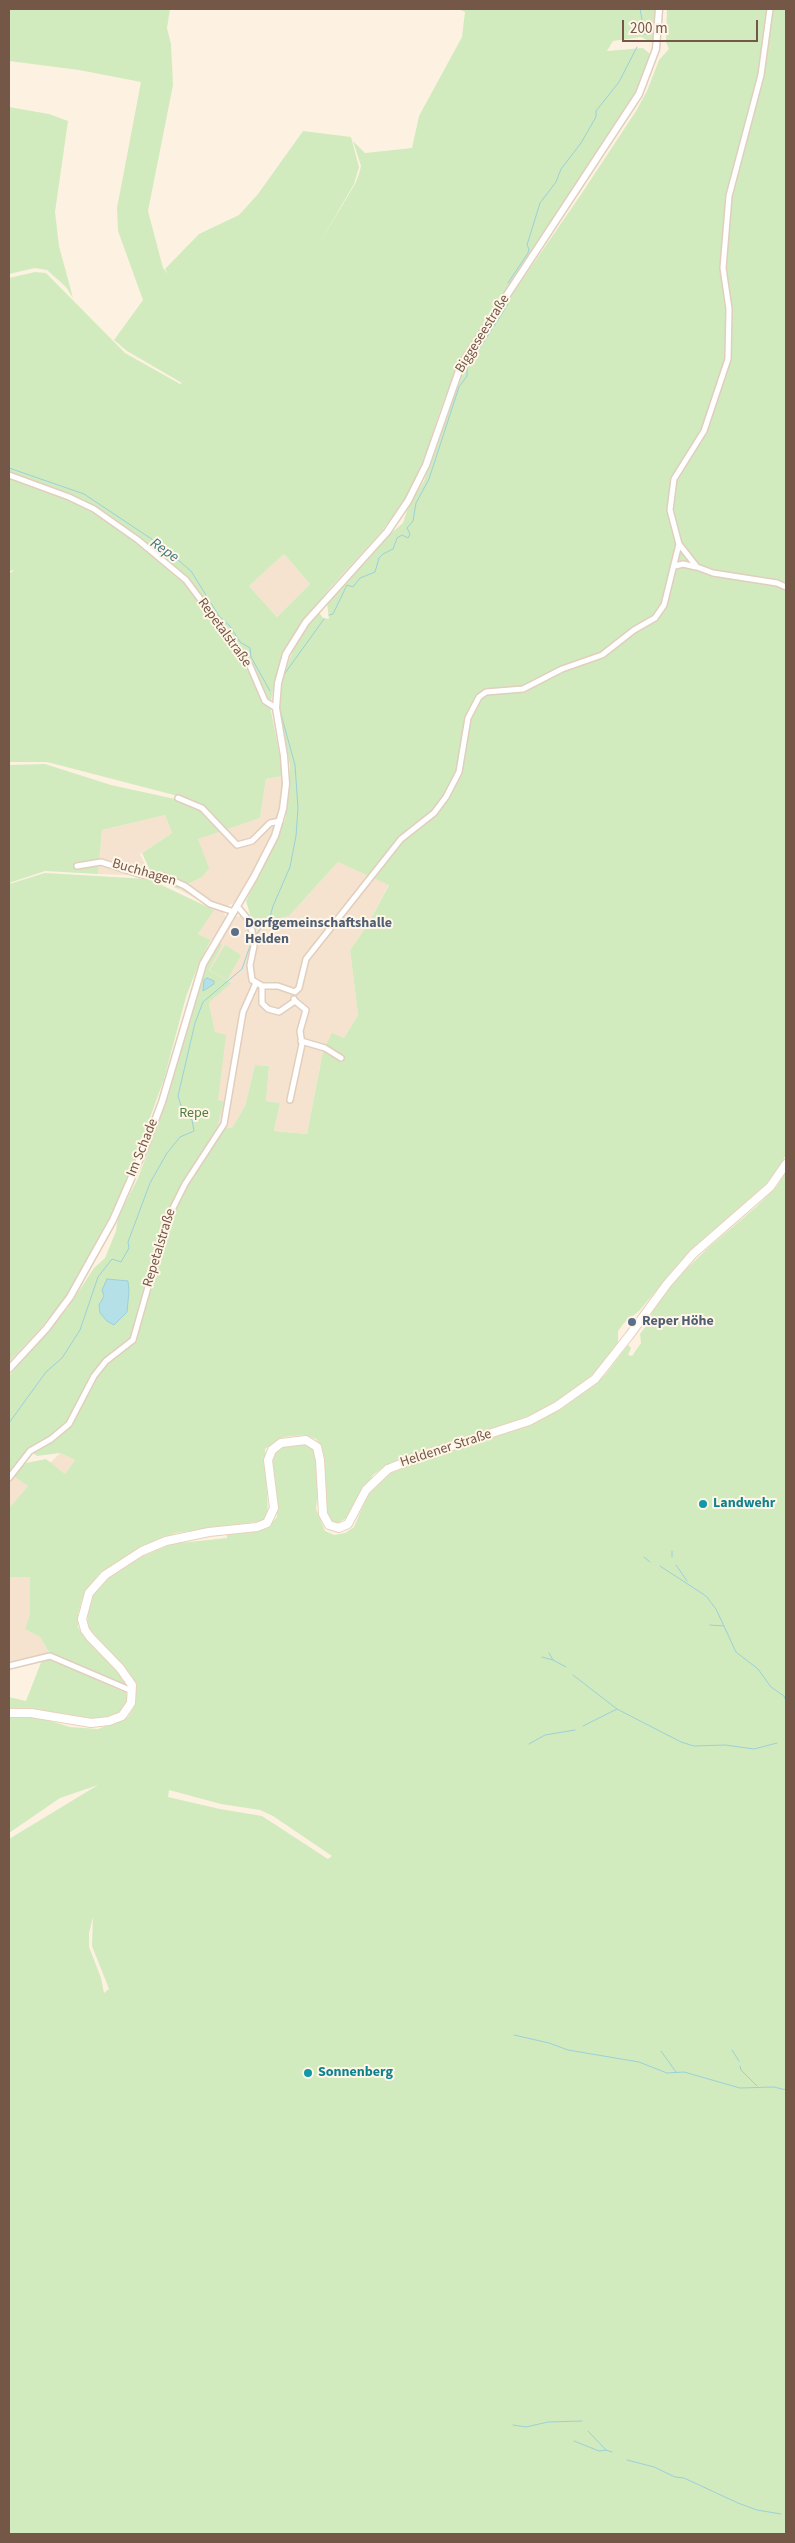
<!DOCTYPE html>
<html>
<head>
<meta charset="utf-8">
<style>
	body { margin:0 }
	#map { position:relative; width:795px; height:2543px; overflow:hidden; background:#fdf2e1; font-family:"Source Sans 3",sans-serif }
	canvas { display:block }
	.frame { position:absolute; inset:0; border:10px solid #755747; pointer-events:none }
	.scale { position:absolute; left:622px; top:20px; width:136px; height:22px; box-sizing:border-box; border:2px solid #755747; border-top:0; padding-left:6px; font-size:15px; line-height:18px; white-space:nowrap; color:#755747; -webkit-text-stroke:4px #fff6e8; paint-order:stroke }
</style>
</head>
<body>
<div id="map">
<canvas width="795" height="2543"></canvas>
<div class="frame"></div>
<div class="scale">200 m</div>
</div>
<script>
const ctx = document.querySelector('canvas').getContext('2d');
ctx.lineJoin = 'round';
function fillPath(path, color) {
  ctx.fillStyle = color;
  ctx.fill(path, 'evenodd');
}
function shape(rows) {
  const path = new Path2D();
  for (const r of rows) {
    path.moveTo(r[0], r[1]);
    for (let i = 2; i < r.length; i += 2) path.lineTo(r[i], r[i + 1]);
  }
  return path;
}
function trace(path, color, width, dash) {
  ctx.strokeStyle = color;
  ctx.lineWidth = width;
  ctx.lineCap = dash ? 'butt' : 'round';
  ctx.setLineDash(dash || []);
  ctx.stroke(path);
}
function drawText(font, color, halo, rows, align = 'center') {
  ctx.font = font + ' "Source Sans 3",sans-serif';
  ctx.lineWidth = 4;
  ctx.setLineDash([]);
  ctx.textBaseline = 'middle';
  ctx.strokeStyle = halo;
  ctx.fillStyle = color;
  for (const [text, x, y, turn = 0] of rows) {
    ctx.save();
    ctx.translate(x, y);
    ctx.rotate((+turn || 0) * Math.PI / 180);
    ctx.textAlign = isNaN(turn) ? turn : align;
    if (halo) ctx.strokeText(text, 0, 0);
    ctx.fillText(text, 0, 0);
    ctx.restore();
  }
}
const residential = shape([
	[284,554,310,584,277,617,249,586],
	[283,776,281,807,267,847,236,902,225,907,223,911,226,917,243,916,251,934,271,920,289,916,338,862,389,884,368,924,350,950,358,1015,344,1038,323,1051,307,1134,274,1131,280,1103,266,1101,269,1066,255,1065,245,1106,232,1128,213,1127,223,1049,215,1032,209,1003,230,983,209,970,221,945,198,934,214,908,178,889,202,877,198,838,260,818,266,779],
	[165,815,172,833,140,854,151,876,98,874,102,830],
	[60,1453,75,1460,65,1474,50,1463],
	[13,1476,28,1486,9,1508,9,1483],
	[9,1577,30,1577,30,1614,25,1629,40,1637,50,1654,9,1664]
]);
const green = shape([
	[9,9,170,9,167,28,171,44,173,85,148,211,163,268,168,274,165,269,199,234,239,215,258,194,303,131,351,137,359,167,354,184,319,244,355,184,359,174,361,166,353,141,365,153,412,148,419,116,462,37,465,12,458,9,656,9,653,43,641,37,613,41,607,51,643,48,651,55,647,70,629,107,459,361,442,405,422,465,408,496,381,532,329,589,290,640,275,680,270,706,283,773,283,776,266,779,260,818,198,839,209,868,202,877,178,889,153,877,142,853,172,833,165,815,102,830,98,874,45,871,9,883,9,765,45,764,111,785,198,804,178,796,47,762,9,762,9,574,14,570,9,571,9,278,35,272,46,273,125,353,180,384,182,383,127,351,114,340,143,300,118,231,117,208,141,82,79,70,9,61],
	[284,554,310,584,277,617,249,586],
	[667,9,786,9,786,1154,781,1165,766,1184,688,1253,639,1311,624,1323,618,1331,618,1342,601,1368,575,1390,542,1410,504,1426,443,1444,385,1466,373,1475,349,1516,337,1524,330,1520,326,1513,322,1446,316,1439,305,1435,284,1437,265,1449,268,1515,262,1521,176,1533,159,1539,100,1573,82,1599,78,1614,78,1627,84,1637,119,1670,128,1687,50,1654,40,1637,25,1629,30,1614,30,1577,9,1577,9,1508,28,1486,13,1476,21,1464,46,1459,65,1474,75,1460,60,1453,37,1456,30,1451,20,1462,15,1464,9,1474,9,1376,67,1309,94,1268,105,1258,116,1231,118,1217,138,1178,167,1100,198,988,205,967,218,943,222,945,209,970,231,983,209,1003,215,1032,226,1035,218,1100,224,1102,217,1127,232,1128,245,1106,255,1065,269,1066,266,1101,280,1103,274,1131,307,1134,323,1051,332,1033,344,1038,358,1015,350,950,368,924,389,885,338,862,289,916,271,920,255,931,246,901,285,820,289,793,290,766,279,704,282,679,296,643,318,611,323,618,329,619,327,602,332,595,389,535,403,523,409,505,424,481,462,367,582,193,636,111,647,91,659,60,669,49,666,42],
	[9,107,49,114,68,121,55,212,59,246,73,298,66,287,47,270,35,268,9,274],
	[45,873,149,879,214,910,198,934,211,940,199,963,186,997,164,1079,124,1190,70,1291,40,1329,9,1362,9,884],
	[225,945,241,955,227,980,210,970],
	[786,1172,786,2534,9,2534,9,1839,98,1785,60,1798,9,1833,9,1716,34,1716,70,1727,98,1729,128,1717,134,1707,136,1685,129,1673,88,1627,87,1613,91,1596,97,1586,141,1557,170,1544,227,1538,227,1533,265,1529,277,1517,270,1467,277,1450,286,1445,309,1445,315,1450,319,1481,316,1509,325,1531,334,1535,345,1533,354,1527,367,1496,379,1480,391,1471,422,1459,524,1427,561,1409,605,1375,628,1345,631,1348,628,1355,632,1356,641,1343,640,1334,649,1322,653,1309,675,1280,709,1247,756,1207,776,1187],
	[169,1790,221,1804,260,1810,273,1816,332,1856,328,1859,262,1816,220,1809,168,1797],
	[93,1917,92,1946,109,1989,104,1993,101,1978,89,1947,89,1933],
	[42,1660,52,1660,126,1693,129,1697,127,1705,117,1714,95,1720,22,1709,9,1710,9,1697,26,1701]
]);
const water = shape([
	[207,978,214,981,214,984,203,991,204,980,207,978],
	[107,1279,128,1281,129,1291,127,1312,114,1325,107,1321,100,1313,99,1305,104,1296,102,1290,107,1279]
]);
const stream = shape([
	[640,9,645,35],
	[508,283,528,253,529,249,527,245,540,203,556,182,561,169,581,143,596,117,596,111,619,82,637,47],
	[9,468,84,494,159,544,191,571,219,616,230,626,240,642,250,648,251,657,270,691],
	[329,615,333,614,347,585,353,587,360,578,375,572,379,558,383,554,393,549,397,538,402,535,408,538,410,534,407,528,413,521,416,503,429,479,459,387,467,376,467,368,508,304],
	[283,676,324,619],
	[255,936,270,917,273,906,290,867,296,836,298,808,295,765,279,707],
	[9,1423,46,1372,62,1358,80,1330,98,1277,112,1259,121,1262,129,1248,128,1242,150,1183,167,1153,180,1137,194,1131,192,1120,183,1112,178,1096,195,1023,203,1002,242,969,251,943],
	[644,1557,650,1562],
	[672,1557,672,1551],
	[676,1565,687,1581],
	[660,1566,706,1596,716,1609,736,1652,758,1669,771,1687,784,1696,786,1701],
	[710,1625,724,1626],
	[549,1653,553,1660,566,1667],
	[542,1657,553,1660],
	[573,1675,617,1709],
	[583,1726,617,1709,681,1742,694,1746,725,1745,754,1749,777,1743],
	[529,1744,545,1735,575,1730],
	[514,2035,549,2043,568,2050,639,2062,667,2073,684,2072,740,2088,774,2087,786,2090],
	[732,2050,739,2061],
	[661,2051,676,2072],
	[740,2066,741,2070,757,2086],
	[513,2425,526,2427,548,2422,582,2421],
	[588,2431,606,2450,612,2452],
	[574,2441,599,2451,606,2450],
	[627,2460,654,2467,675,2477,684,2478,738,2503,757,2510,781,2514],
	[785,2515,786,2516]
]);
const minor = shape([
	[770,9,761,75,729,196,723,268,729,309,728,359,704,431,674,479,670,510,679,544,697,567,713,573,777,583,786,587],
	[9,475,69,497,94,509,138,540,186,580,250,666,265,701,276,708],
	[675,566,683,564,696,567],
	[178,798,202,808,237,845,252,841,270,823,280,821],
	[77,866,101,862,142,875,163,876,185,886,210,904,234,912],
	[237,906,247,918,252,931,254,946,250,965,252,980,262,986,278,986,295,992,299,988,306,959,401,839,434,813,446,797,459,772,468,718,479,697,486,692,523,689,562,669,602,655,634,630,655,618,664,605,679,544],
	[262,986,262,1003,268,1009,279,1012,295,1001,294,999],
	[301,1041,325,1048,341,1058],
	[290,1100,302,1044,300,1031,306,1010,295,1001],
	[9,1478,30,1451,51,1439,69,1424,94,1376,106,1361,133,1340,167,1220,185,1184,224,1124,243,1012,256,983],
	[9,1666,50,1656,132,1691]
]);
const tertiary = shape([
	[9,1369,46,1329,70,1297,113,1220,145,1147,162,1102,203,964,254,877,275,836,283,809,286,784,284,756,276,708,278,683,286,654,306,622,387,532,408,501,426,465,461,365,639,94,656,49,659,9]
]);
const secondary = shape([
	[9,1713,31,1713,91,1723,109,1721,122,1716,131,1703,132,1685,120,1668,90,1637,85,1630,82,1619,89,1593,105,1575,142,1551,166,1541,209,1532,257,1527,267,1523,274,1508,268,1460,272,1450,281,1443,306,1440,317,1447,320,1460,323,1514,329,1525,339,1528,348,1524,366,1490,388,1469,424,1455,529,1421,557,1406,595,1379,629,1336,667,1284,693,1254,770,1187,786,1164]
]);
const markers = [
	[235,932,5,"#5c6f8a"],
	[632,1322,5,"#5c6f8a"],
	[703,1504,5,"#0f9aa8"],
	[308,2073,5,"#0f9aa8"]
];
const streetNames = [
	["Biggeseestraße",483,334,-58],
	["Repetalstraße",224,633,54],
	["Buchhagen",144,873,16],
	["Im Schade",143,1148,-68],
	["Repetalstraße",160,1248,-73],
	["Heldener Straße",446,1449,-18]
];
const serviceNames = [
	["Dorfgemeinschaftshalle",245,924],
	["Helden",245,940],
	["Reper Höhe",642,1322]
];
const parkNames = [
	["Repe",194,1114]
];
const cultureNames = [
	["Landwehr",713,1504],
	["Sonnenberg",318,2073]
];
const waterNames = [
	["Repe",164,551,35]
];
fillPath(residential, '#f5e3cf');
fillPath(green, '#d1ebbf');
fillPath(water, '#b5e0e7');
trace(water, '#9bd0d9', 1);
trace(stream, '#9bd0d9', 1);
trace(minor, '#e1cebd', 8);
trace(tertiary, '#e1cebd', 9);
trace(secondary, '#e9d1bc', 10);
trace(minor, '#fff', 5);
trace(tertiary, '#fff', 6);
trace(secondary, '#fff', 8);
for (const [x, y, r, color] of markers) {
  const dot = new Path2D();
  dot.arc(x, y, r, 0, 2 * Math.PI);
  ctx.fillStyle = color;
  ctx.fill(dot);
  trace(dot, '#fff6e8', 2);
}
drawText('14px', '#755747', '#fff6e8', streetNames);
drawText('bold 14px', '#4e5e75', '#fff6e8', serviceNames, 'left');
drawText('14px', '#517b3f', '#fff6e8', parkNames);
drawText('bold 14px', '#0d838f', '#fff6e8', cultureNames, 'left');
drawText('italic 15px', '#3d7883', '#fff6e8', waterNames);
</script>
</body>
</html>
